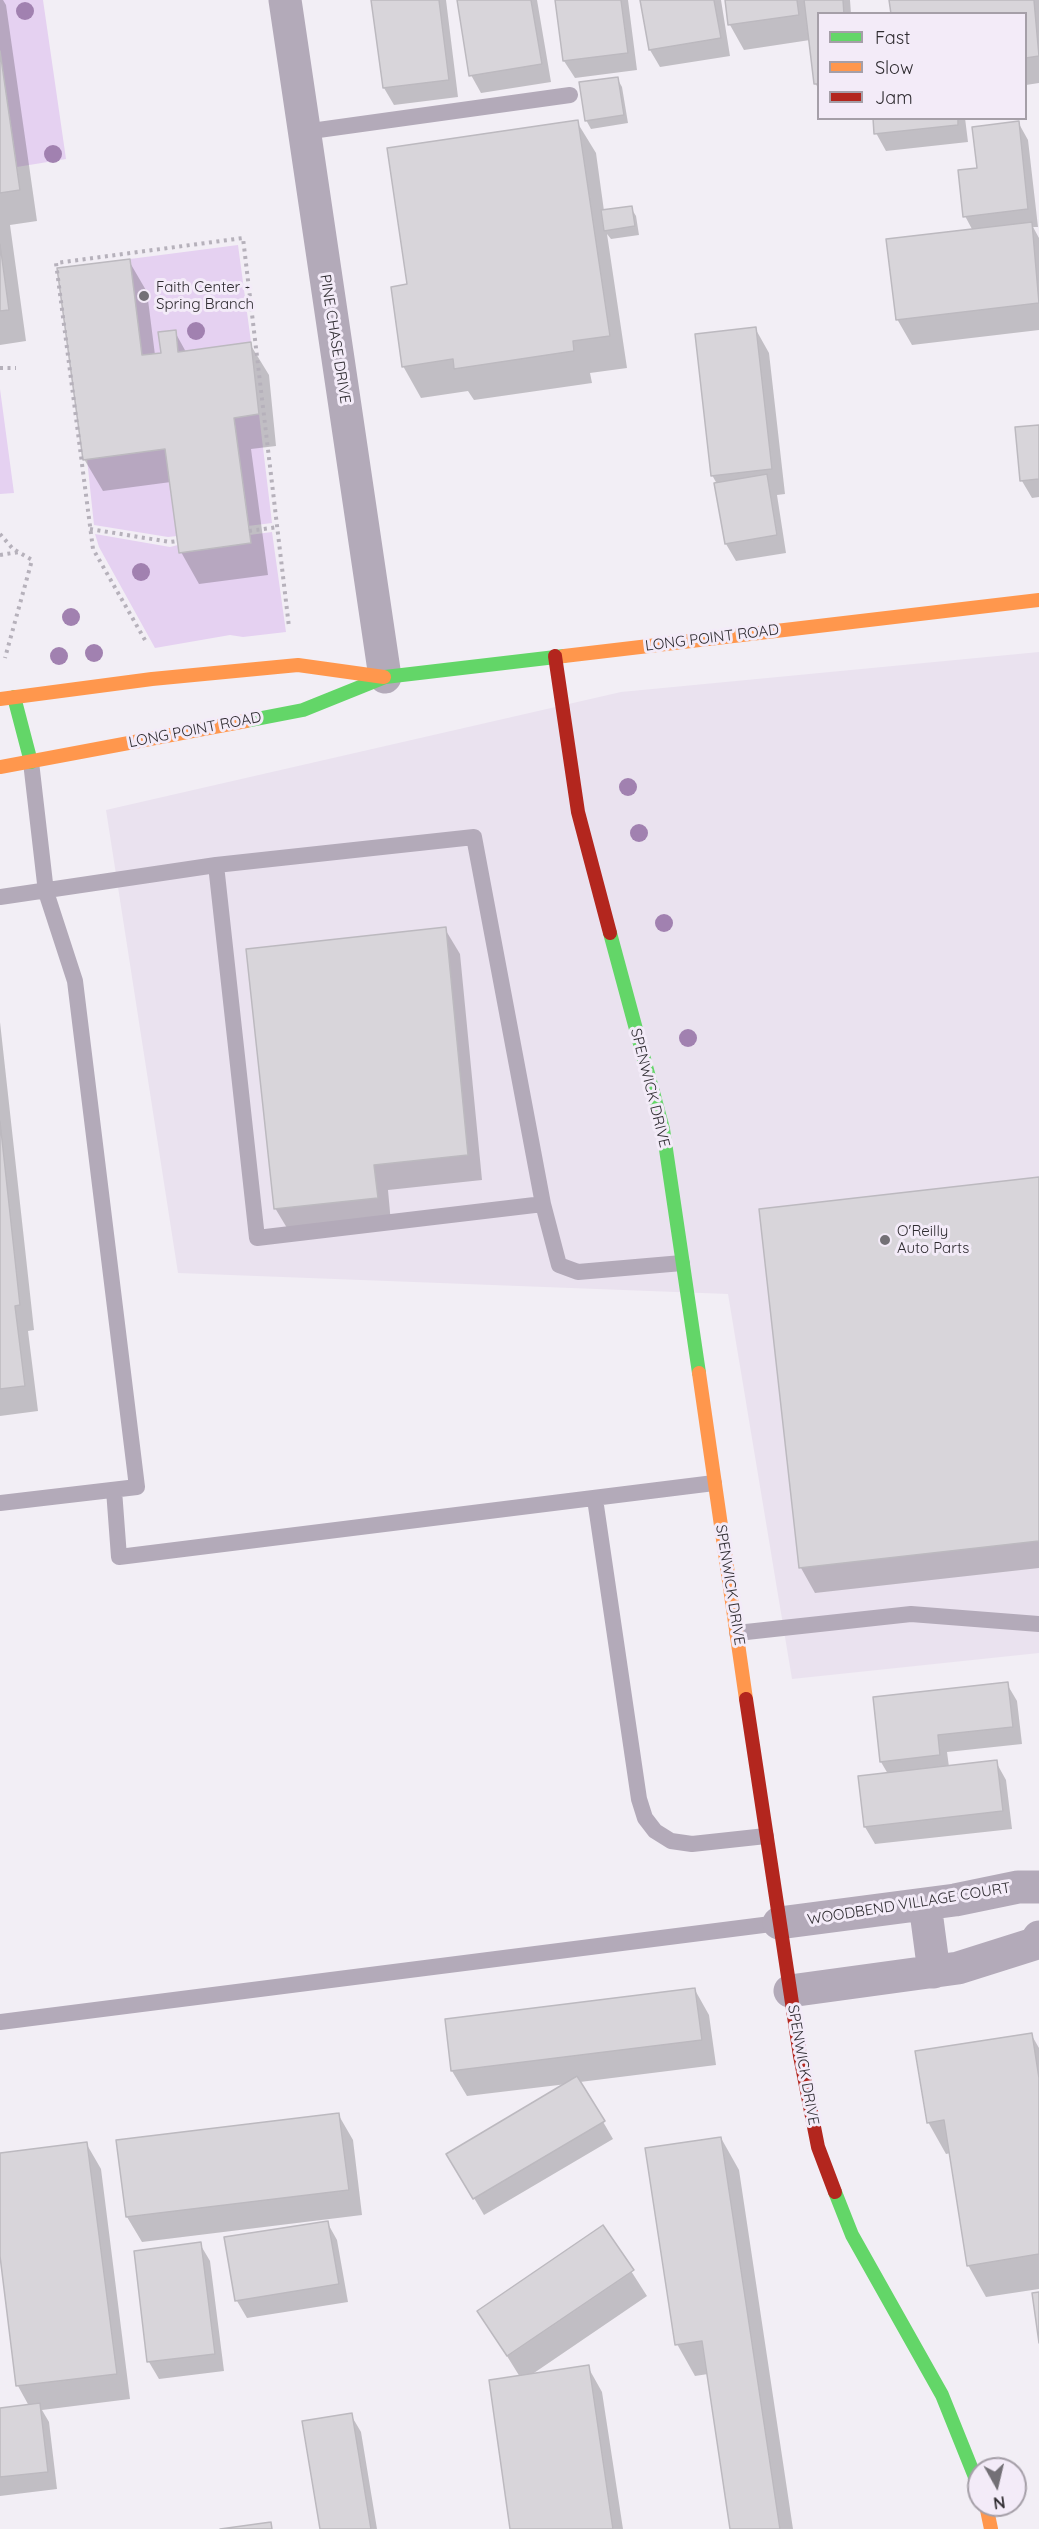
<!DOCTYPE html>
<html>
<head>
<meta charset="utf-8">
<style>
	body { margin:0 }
	#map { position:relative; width:1039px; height:2529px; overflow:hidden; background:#f2eef5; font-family:Quicksand,sans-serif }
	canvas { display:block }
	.legend { position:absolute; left:817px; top:12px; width:210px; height:108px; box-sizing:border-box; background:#f3ebf8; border:2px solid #a59fa8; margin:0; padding:8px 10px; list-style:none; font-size:18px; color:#2f2c31 }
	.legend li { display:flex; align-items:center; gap:12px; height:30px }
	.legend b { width:30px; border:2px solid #a59fa8 }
	.north { position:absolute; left:967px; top:2457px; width:60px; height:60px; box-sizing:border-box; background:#f3ebf8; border:2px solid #a59fa8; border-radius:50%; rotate:172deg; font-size:16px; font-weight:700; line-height:24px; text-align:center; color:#2f2c31 }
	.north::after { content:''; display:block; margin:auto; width:21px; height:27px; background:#737076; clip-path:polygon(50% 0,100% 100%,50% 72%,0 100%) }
</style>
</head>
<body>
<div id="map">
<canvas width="1039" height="2529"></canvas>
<ul class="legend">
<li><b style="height:8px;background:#63d668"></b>Fast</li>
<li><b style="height:8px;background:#ff974d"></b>Slow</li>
<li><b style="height:8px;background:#b3261e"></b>Jam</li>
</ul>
<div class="north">N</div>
</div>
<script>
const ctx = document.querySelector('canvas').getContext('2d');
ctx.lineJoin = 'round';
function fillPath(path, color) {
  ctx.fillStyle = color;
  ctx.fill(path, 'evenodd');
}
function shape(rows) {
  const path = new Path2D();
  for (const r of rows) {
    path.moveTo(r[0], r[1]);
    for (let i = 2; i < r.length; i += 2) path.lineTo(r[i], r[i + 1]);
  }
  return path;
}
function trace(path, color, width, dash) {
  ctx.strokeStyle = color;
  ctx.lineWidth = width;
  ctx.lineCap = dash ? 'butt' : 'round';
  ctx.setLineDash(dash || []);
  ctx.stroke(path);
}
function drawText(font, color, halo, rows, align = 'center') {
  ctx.font = font + ' Quicksand,sans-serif';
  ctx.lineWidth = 6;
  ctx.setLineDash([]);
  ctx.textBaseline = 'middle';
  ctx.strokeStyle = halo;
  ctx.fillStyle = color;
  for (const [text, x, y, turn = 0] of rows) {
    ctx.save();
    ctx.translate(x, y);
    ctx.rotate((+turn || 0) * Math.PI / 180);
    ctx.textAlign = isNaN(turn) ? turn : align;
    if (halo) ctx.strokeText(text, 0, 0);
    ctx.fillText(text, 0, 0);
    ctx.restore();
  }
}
const built = shape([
	[1039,652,1039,1653,792,1679,728,1294,178,1273,106,810,621,692]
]);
const green = shape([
	[0,0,43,0,66,159,17,167,0,51],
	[238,245,251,342,178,352,176,331,161,353,142,355,130,259],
	[0,389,14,493,0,494],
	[259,414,272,523,248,526,234,418],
	[165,449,177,536,168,537,94,525,87,459],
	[272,532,286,632,243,637,230,635,155,648,99,547,95,534,170,547,178,545,180,553,250,543,249,535]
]);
const shadow = shape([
	[0,0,3,0,6,5,37,221,10,225,26,341,0,345],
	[373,0,446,0,458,97,394,105,384,88],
	[459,0,537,0,551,82,481,93,471,75],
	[556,0,628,0,637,70,575,78,564,61],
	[642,0,721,0,730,56,660,67,650,50],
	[726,0,850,0,851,14,818,14,818,89,816,84,810,40,744,50,730,25],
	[899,0,1039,0,1039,83,1026,85,1026,14],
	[617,78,622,87,628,123,591,129,586,120],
	[874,118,965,118,968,142,886,151,876,133],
	[577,122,596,153,604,211,631,208,636,216,639,235,611,239,607,234,627,368,590,373,592,383,474,400,468,391,421,398,403,366,408,286],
	[1018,122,1028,140,1038,227,1033,227,1039,238,1039,330,912,345,897,319,973,231,965,216,979,169],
	[129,261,147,292,155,355,163,354,175,332,186,352,250,344,269,375,276,446,251,449,268,575,199,584,181,552,171,482,103,491,84,459],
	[755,328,769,353,785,494,777,495,786,553,736,561,726,544,717,484,712,475],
	[1039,426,1039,497,1032,498,1022,481],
	[445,929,460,954,482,1180,388,1190,391,1223,290,1233,275,1208],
	[0,1022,34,1330,28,1331,38,1411,0,1416],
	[1039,1178,1039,1568,815,1593,801,1568,760,1210],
	[1007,1684,1017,1701,1022,1744,947,1752,949,1767,996,1762,1006,1780,1012,1829,875,1844,865,1827,888,1774,881,1762,875,1699],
	[695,1990,709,2015,716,2065,580,2082,613,2139,484,2215,448,2154,567,2084,467,2096,452,2071],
	[1031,2034,1039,2048,1039,2289,986,2297,968,2265,951,2153,946,2154,928,2122],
	[338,2114,353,2140,362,2215,142,2242,127,2217,118,2142],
	[721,2138,739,2170,793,2529,731,2529,708,2374,695,2376,677,2344],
	[86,2143,101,2169,130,2399,42,2410,49,2422,57,2489,0,2496,0,2410,29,2406,18,2386,0,2244,0,2154],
	[327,2222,337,2240,348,2302,247,2318,237,2301],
	[603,2227,647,2296,531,2375,588,2367,602,2392,623,2529,512,2529,520,2377,479,2311],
	[200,2244,210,2261,224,2371,159,2379,149,2362,135,2252],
	[351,2415,361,2432,377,2529,321,2529]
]);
const building = shape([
	[371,0,439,0,449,80,383,88,371,0],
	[457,0,531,0,542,64,469,76,457,0],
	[555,0,621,0,628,53,563,61,555,0],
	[640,0,714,0,721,38,649,50,640,0],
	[725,0,797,0,799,15,728,25,725,0],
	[804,0,843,0,844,14,818,14,818,84,814,84,804,0],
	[889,0,1034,0,1039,56,1026,58,1026,14,891,14,889,0],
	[0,51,20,190,0,193,0,51],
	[618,77,624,115,585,121,579,82,618,77],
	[873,118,958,118,958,125,874,134,873,118],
	[578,120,610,336,573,341,574,351,454,369,453,359,402,367,391,287,407,284,387,148,578,120],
	[1019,121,1028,209,963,217,958,170,977,168,972,127,1019,121],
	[632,206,635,226,604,231,601,210,632,206],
	[1032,222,1039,303,896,320,886,239,1032,222],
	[0,244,9,310,0,311,0,244],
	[130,259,142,355,161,353,158,332,176,330,178,352,251,342,259,414,234,418,251,543,179,553,165,449,83,460,57,268,130,259],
	[756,327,772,469,711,476,695,334,756,327],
	[1039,425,1039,479,1020,481,1015,427,1039,425],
	[767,474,777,535,725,544,714,483,767,474],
	[446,927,468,1155,374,1165,378,1198,274,1209,246,949,446,927],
	[0,1121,20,1305,15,1306,25,1386,0,1389,0,1121],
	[1039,1177,1039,1541,799,1568,759,1209,1039,1177],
	[1008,1682,1013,1727,938,1735,940,1755,880,1762,873,1697,1008,1682],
	[997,1760,1003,1811,864,1827,858,1776,997,1760],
	[695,1988,702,2040,451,2071,445,2019,695,1988],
	[1032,2033,1039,2078,1039,2254,967,2266,944,2120,927,2123,915,2051,1032,2033],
	[577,2076,605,2121,473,2199,446,2154,577,2076],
	[339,2113,349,2190,126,2217,116,2140,339,2113],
	[721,2137,780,2529,730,2529,702,2341,675,2345,645,2148,721,2137],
	[87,2142,117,2374,16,2386,0,2256,0,2153,87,2142],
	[328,2221,339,2284,235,2301,224,2237,328,2221],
	[603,2225,634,2270,507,2356,477,2311,603,2225],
	[201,2242,215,2354,147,2362,134,2251,201,2242],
	[1039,2292,1039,2343,1032,2293,1039,2292],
	[589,2365,613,2529,510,2529,489,2380,589,2365],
	[40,2403,48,2472,0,2477,0,2408,40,2403],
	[352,2413,371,2529,320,2529,302,2421,352,2413],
	[271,2522,272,2529,220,2529,271,2522]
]);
const path = shape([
	[0,368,16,368],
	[90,529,170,542,178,541],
	[249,531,278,527],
	[0,534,13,549,32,560,5,658],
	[0,555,19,552],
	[145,640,93,549,56,263,243,238,289,627]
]);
const lane = shape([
	[304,132,570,95],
	[216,865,257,1238,543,1204],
	[0,897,216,865,474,837,543,1204,559,1265,578,1272,682,1263],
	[114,1490,119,1557,714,1483],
	[595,1499,639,1799,645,1818,655,1831,671,1841,692,1844,766,1836],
	[0,1503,137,1487,75,981,46,892,31,762],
	[737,1633,911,1614,1039,1624],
	[0,2022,779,1923]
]);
const street = shape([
	[285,0,385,677],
	[925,1904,934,1972],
	[779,1923,955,1900,1018,1887,1039,1887],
	[790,1991,958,1968,1034,1944,1039,1937]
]);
const fast = shape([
	[14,697,31,762],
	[246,721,303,710,385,677,564,656],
	[610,933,663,1129,699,1373],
	[835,2192,852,2235,942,2395,979,2487]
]);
const slow = shape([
	[564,656,1039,600],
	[0,699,152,679,298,665,384,677],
	[0,767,246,721],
	[699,1373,746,1699],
	[986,2505,991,2529]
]);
const jam = shape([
	[555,656,578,812,610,933],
	[746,1699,800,2056,818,2147,835,2192]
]);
const trees = [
	[25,11],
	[53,154],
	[196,331],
	[141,572],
	[71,617],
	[94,653],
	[59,656],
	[628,787],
	[639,833],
	[664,923],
	[688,1038]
];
const markers = [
	[144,296,6,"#737076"],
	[885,1240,6,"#737076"]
];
const poiNames = [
	["Faith Center -",156,287],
	["Spring Branch",156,304],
	["O'Reilly",897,1231],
	["Auto Parts",897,1248]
];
const streetNames = [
	["PINE CHASE DRIVE",335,339,81],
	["LONG POINT ROAD",712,638,-7],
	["LONG POINT ROAD",195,730,-11],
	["SPENWICK DRIVE",650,1088,76],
	["SPENWICK DRIVE",730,1585,81],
	["WOODBEND VILLAGE COURT",909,1904,-9],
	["SPENWICK DRIVE",803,2065,80]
];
fillPath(built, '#eae2ef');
fillPath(green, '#e5d1f1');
fillPath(shadow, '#0003');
fillPath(building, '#d8d5da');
trace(building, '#bcb9bf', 1.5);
trace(path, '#b6b1bb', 4, [3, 4.5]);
trace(lane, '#b3aab9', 16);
trace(street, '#b3aab9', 33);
trace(fast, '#63d668', 14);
trace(slow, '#ff974d', 14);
trace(jam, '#b3261e', 14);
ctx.fillStyle = '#a181b0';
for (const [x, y] of trees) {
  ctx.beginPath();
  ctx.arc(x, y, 9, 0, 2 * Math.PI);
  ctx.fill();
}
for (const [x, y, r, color] of markers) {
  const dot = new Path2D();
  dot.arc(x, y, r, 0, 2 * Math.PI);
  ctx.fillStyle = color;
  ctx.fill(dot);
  trace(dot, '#f3ebf8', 2);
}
drawText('15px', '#2f2c31', '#f3ebf8', poiNames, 'left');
drawText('15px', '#2f2c31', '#f3ebf8', streetNames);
</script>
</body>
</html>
